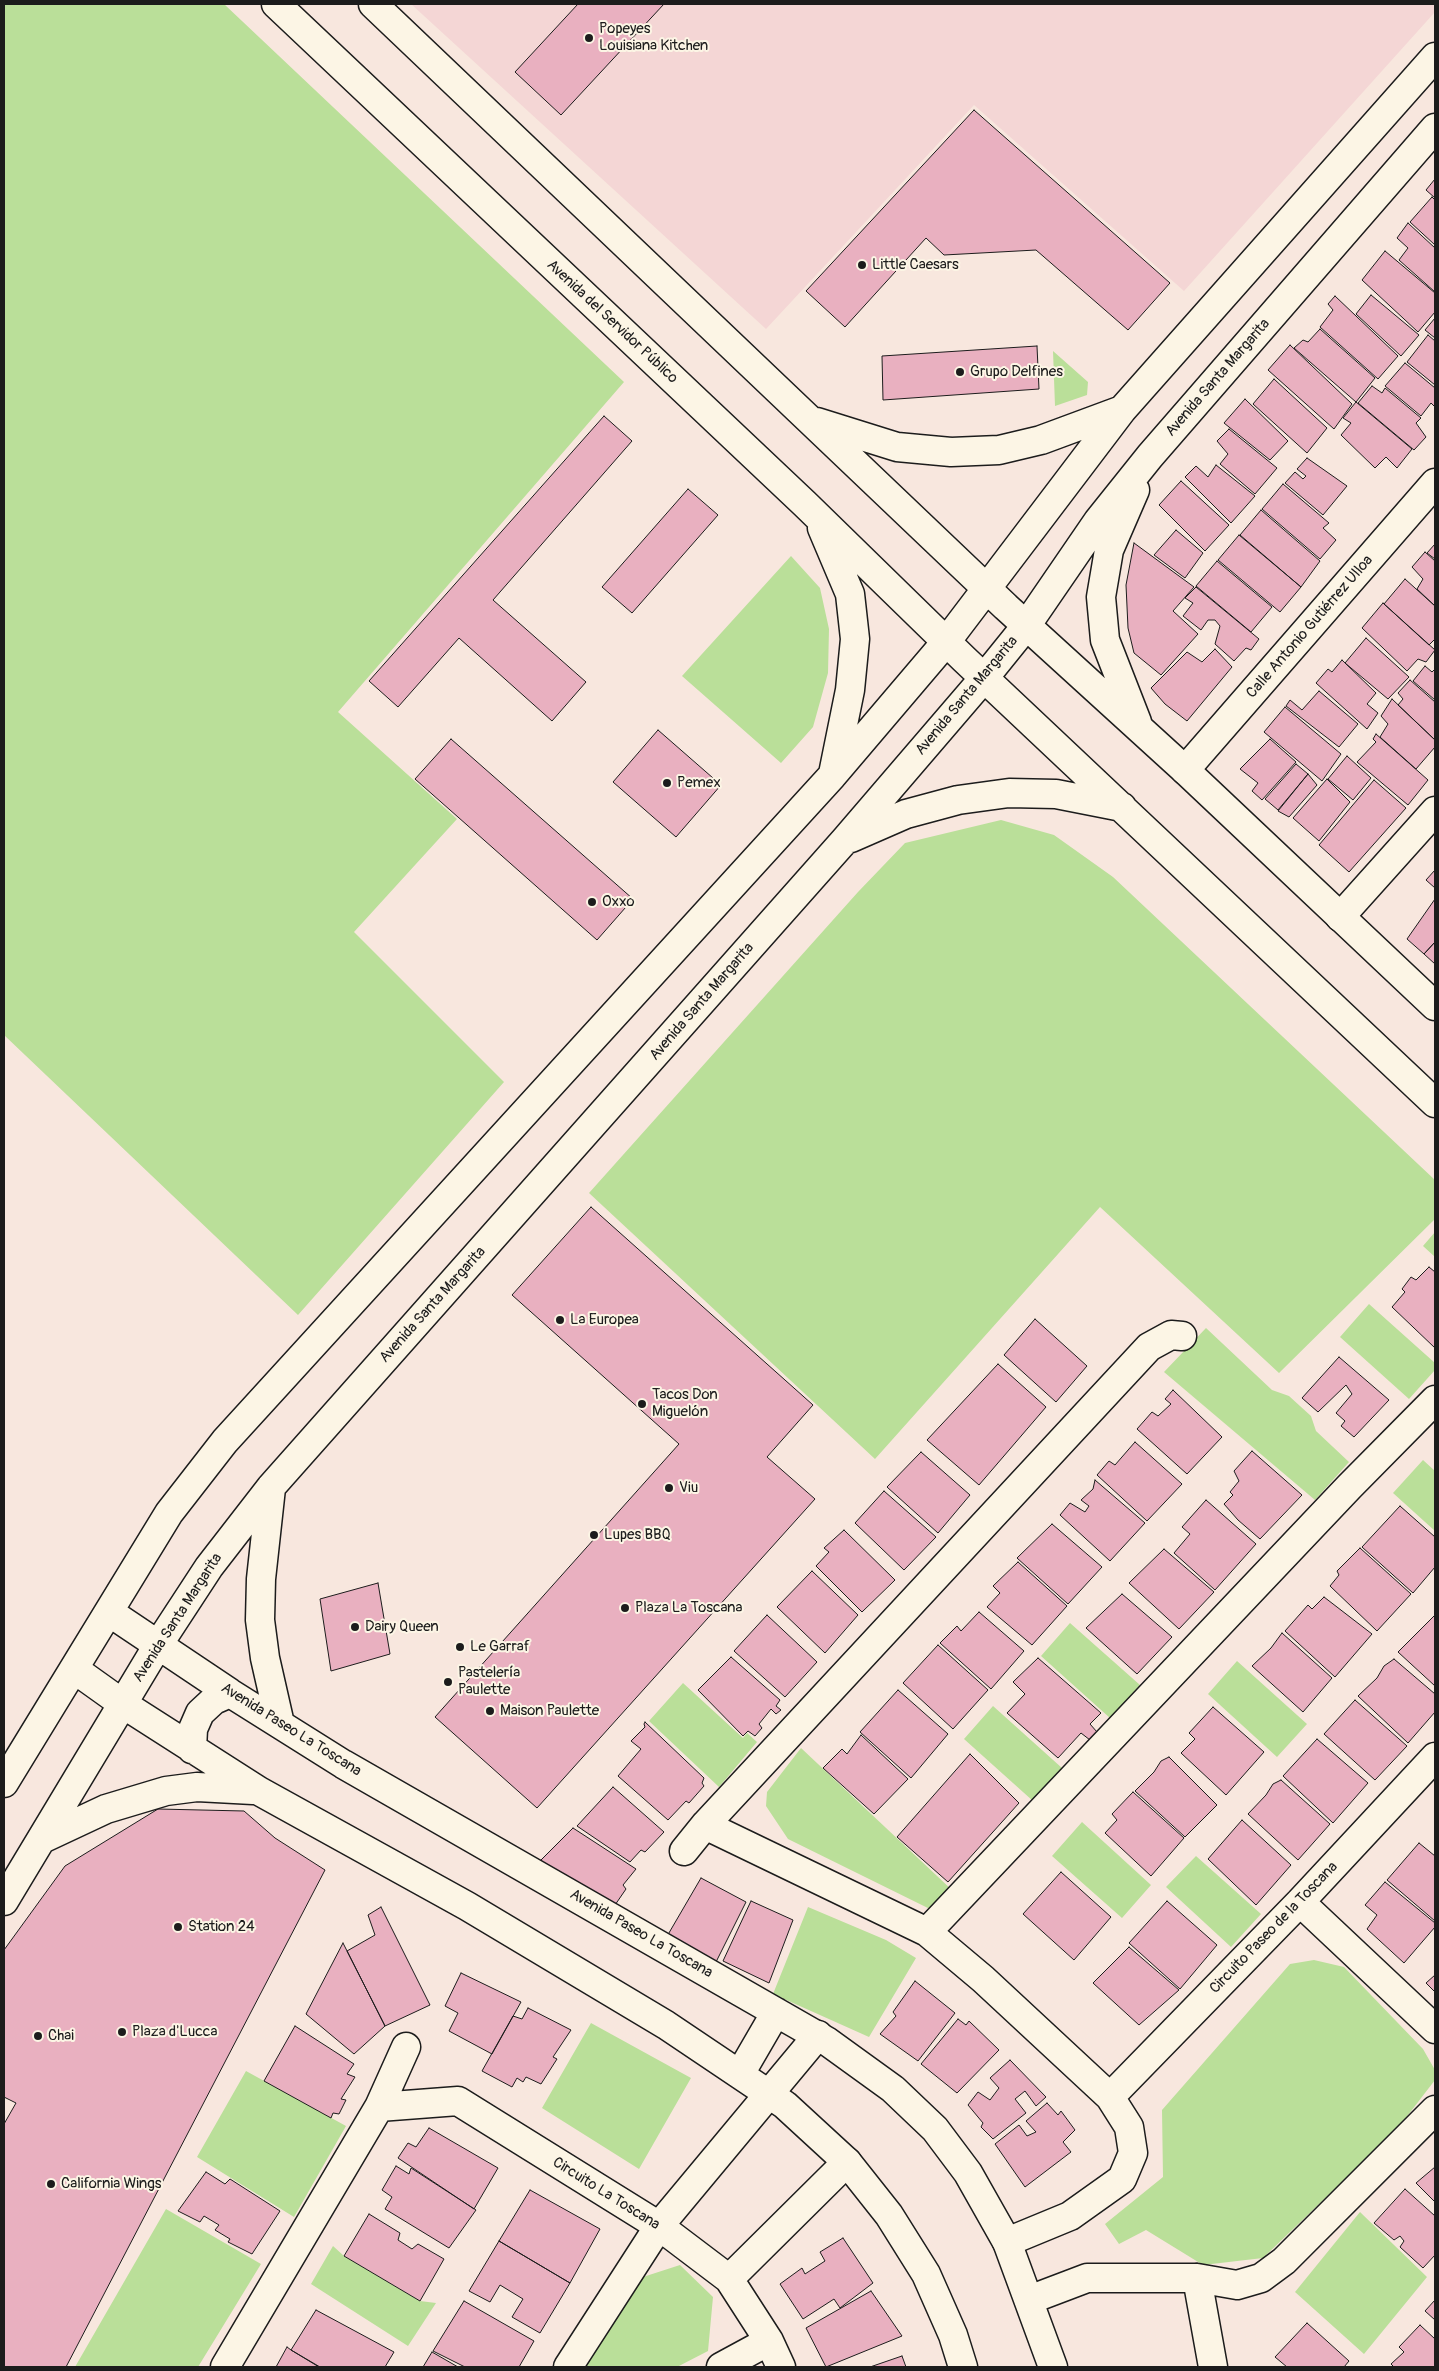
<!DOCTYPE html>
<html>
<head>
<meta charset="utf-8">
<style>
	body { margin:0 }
	#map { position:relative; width:1439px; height:2371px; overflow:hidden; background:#f8e7de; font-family:Pangolin,sans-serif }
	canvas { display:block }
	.frame { position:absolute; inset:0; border:5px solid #1c1c1c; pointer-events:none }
</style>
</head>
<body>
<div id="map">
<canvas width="1439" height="2371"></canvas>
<div class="frame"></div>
</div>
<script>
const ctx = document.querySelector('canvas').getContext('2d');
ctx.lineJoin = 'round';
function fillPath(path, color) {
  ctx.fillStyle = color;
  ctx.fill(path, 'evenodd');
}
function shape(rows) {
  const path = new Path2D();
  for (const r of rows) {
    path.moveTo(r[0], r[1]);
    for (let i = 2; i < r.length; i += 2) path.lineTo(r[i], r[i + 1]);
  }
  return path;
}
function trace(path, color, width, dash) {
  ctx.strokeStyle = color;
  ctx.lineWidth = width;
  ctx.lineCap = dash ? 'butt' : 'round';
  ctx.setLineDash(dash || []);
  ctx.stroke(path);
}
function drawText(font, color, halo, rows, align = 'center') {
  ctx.font = font + ' Pangolin,sans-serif';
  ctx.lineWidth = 4;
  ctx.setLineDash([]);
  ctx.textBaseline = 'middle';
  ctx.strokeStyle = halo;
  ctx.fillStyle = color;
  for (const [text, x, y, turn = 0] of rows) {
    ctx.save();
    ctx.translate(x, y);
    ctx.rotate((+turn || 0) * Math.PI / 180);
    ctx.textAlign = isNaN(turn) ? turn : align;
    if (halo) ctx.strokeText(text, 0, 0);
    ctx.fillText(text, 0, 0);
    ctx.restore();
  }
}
const built = shape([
	[411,4,1435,4,1435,12,1184,291,974,105,766,329]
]);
const green = shape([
	[4,4,224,4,624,382,338,712,457,819,354,932,504,1082,298,1315,4,1035],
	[1053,351,1088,382,1087,395,1055,406],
	[791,556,820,588,829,629,828,673,813,727,781,763,682,676],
	[1001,820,1054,835,1113,877,1435,1180,1435,1219,1279,1373,1100,1207,875,1459,589,1193,858,892,905,843],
	[1435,1232,1435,1257,1423,1246],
	[1369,1304,1435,1363,1435,1370,1409,1399,1340,1337],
	[1206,1328,1272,1390,1289,1396,1311,1416,1316,1431,1349,1462,1315,1500,1164,1372],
	[1423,1460,1435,1471,1435,1531,1393,1493],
	[1070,1623,1140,1685,1110,1718,1041,1656],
	[1237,1661,1307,1724,1277,1757,1208,1694],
	[683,1683,743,1738,747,1733,757,1742,719,1787,649,1721],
	[993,1706,1062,1768,1033,1801,964,1739],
	[801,1748,953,1891,936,1912,788,1839,766,1806,767,1792],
	[1082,1822,1151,1885,1122,1918,1052,1856],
	[1196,1856,1261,1914,1231,1947,1166,1887],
	[808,1907,886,1940,916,1958,869,2037,773,1994],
	[1314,1960,1344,1967,1423,2049,1435,2070,1435,2080,1398,2128,1263,2258,1203,2265,1146,2230,1119,2244,1105,2224,1163,2177,1162,2110,1290,1964],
	[591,2023,691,2078,639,2169,542,2108],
	[246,2071,346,2126,294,2217,197,2157],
	[166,2209,261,2264,198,2367,75,2367],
	[1360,2212,1427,2277,1364,2354,1295,2292],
	[333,2246,344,2256,420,2301,436,2303,408,2346,311,2284],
	[680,2265,713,2297,708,2351,677,2367,581,2367,607,2326,643,2277]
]);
const building = shape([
	[578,4,664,4,561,115,515,72,578,4],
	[974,110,1170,283,1128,330,1036,250,944,255,926,238,845,327,806,291,974,110],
	[1435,179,1435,198,1426,190,1435,179],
	[1432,197,1435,200,1435,245,1410,222,1432,197],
	[1408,223,1435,248,1435,292,1399,260,1408,248,1397,238,1408,223],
	[1385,251,1435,293,1435,312,1418,332,1362,280,1385,251],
	[1371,295,1419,335,1401,356,1356,314,1371,295],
	[1335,296,1398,356,1378,379,1320,327,1333,310,1328,304,1335,296],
	[1435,318,1435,338,1425,330,1435,318],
	[1320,329,1375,378,1356,402,1294,348,1303,340,1308,342,1320,329],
	[1428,335,1435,341,1435,385,1407,362,1428,335],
	[1290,345,1352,404,1334,429,1268,370,1290,345],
	[1037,346,1039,389,883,400,882,356,1037,346],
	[1405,363,1435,388,1435,407,1431,403,1421,416,1385,386,1405,363],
	[1274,379,1327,428,1307,453,1253,404,1274,379],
	[1372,386,1382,393,1385,388,1421,418,1416,423,1426,437,1414,450,1358,403,1372,386],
	[1245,399,1288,441,1270,460,1224,423,1245,399],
	[1356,402,1412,449,1397,468,1386,457,1375,468,1341,435,1351,423,1343,418,1356,402],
	[604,416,632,441,493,600,586,682,552,721,459,638,398,707,369,681,604,416],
	[1229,429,1277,468,1255,494,1220,464,1228,454,1217,441,1229,429],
	[1307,458,1347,486,1323,515,1285,483,1295,472,1303,479,1306,476,1297,469,1307,458],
	[1216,465,1255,496,1231,523,1185,477,1196,466,1208,477,1216,465],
	[1181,481,1229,525,1205,551,1159,505,1181,481],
	[1283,484,1329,523,1323,528,1336,540,1320,559,1262,509,1283,484],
	[688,489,718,515,632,613,602,587,688,489],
	[1261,510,1320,561,1301,587,1240,535,1261,510],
	[1176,530,1203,553,1185,578,1154,555,1176,530],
	[1239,535,1301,587,1280,612,1218,560,1239,535],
	[1134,543,1194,587,1173,611,1198,634,1161,675,1134,653,1128,628,1126,585,1134,543],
	[1435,544,1435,559,1427,553,1435,544],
	[1425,552,1435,561,1435,606,1417,589,1423,579,1412,567,1425,552],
	[1217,561,1272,607,1251,632,1196,586,1217,561],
	[1405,579,1435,606,1435,639,1429,645,1384,604,1405,579],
	[1196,587,1259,639,1251,650,1246,648,1234,661,1215,644,1220,626,1215,620,1208,620,1201,630,1183,616,1193,603,1185,598,1196,587],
	[1383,603,1435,650,1426,662,1418,659,1407,671,1362,628,1383,603],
	[1366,638,1409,677,1388,699,1345,663,1366,638],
	[1215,649,1232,667,1187,721,1165,704,1151,688,1187,652,1202,662,1215,649],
	[1342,660,1376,693,1367,704,1378,713,1367,729,1316,683,1328,669,1332,672,1342,660],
	[1425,666,1432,672,1435,669,1435,700,1413,681,1425,666],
	[1410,680,1435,702,1435,740,1398,705,1403,699,1398,693,1410,680],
	[1319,691,1358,724,1339,747,1286,706,1290,700,1302,710,1319,691],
	[1392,699,1435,740,1435,747,1416,769,1380,737,1388,724,1381,716,1392,699],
	[1285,707,1341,754,1322,781,1264,732,1285,707],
	[658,730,721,785,676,837,613,782,658,730],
	[1376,734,1428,780,1408,805,1357,762,1376,742,1373,739,1376,734],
	[451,739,633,899,597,940,415,779,451,739],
	[1270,739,1296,762,1262,800,1252,791,1258,783,1240,769,1270,739],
	[1347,756,1371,778,1353,800,1328,779,1347,756],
	[1296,764,1308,774,1278,810,1265,799,1296,764],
	[1308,774,1317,785,1289,817,1278,811,1308,774],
	[1327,779,1350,802,1319,841,1293,818,1327,779],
	[1374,780,1406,808,1349,872,1319,845,1374,780],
	[1435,870,1435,888,1426,880,1435,870],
	[1435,899,1435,942,1424,954,1407,939,1435,899],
	[1435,942,1435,964,1424,954,1435,942],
	[591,1207,813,1405,767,1457,815,1499,537,1808,435,1717,679,1444,512,1295,591,1207],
	[1429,1267,1435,1272,1435,1348,1392,1307,1405,1292,1402,1289,1411,1277,1416,1280,1429,1267],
	[1035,1319,1087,1366,1056,1402,1004,1355,1035,1319],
	[1339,1357,1389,1400,1354,1437,1341,1426,1345,1421,1336,1413,1352,1394,1346,1385,1318,1412,1302,1398,1339,1357],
	[998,1364,1046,1407,979,1485,927,1440,998,1364],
	[1173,1390,1222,1437,1187,1474,1137,1429,1152,1412,1158,1416,1171,1404,1165,1399,1173,1390],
	[1135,1442,1182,1484,1147,1521,1097,1475,1109,1461,1115,1465,1135,1442],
	[1252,1451,1302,1495,1260,1539,1238,1520,1224,1504,1233,1495,1230,1492,1239,1481,1234,1471,1252,1451],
	[921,1452,970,1495,938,1533,887,1487,921,1452],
	[1095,1480,1145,1523,1110,1561,1060,1515,1070,1503,1085,1512,1089,1506,1081,1500,1093,1489,1095,1480],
	[884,1491,936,1537,904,1570,855,1523,884,1491],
	[1206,1500,1256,1544,1215,1590,1174,1553,1190,1534,1182,1527,1206,1500],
	[1400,1506,1435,1537,1435,1567,1413,1593,1362,1547,1400,1506],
	[1052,1524,1102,1567,1068,1604,1017,1558,1052,1524],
	[844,1530,895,1580,862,1612,816,1566,829,1552,824,1548,844,1530],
	[1360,1548,1411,1594,1377,1631,1330,1586,1339,1575,1337,1571,1360,1548],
	[1164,1549,1214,1592,1179,1629,1129,1583,1164,1549],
	[1018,1562,1067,1606,1032,1645,987,1607,1000,1593,993,1586,1018,1562],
	[812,1571,858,1615,825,1653,777,1607,812,1571],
	[378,1583,390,1654,331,1671,320,1599,378,1583],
	[1122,1594,1172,1637,1137,1674,1086,1628,1122,1594],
	[1324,1597,1372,1634,1335,1677,1285,1631,1308,1605,1312,1609,1324,1597],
	[979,1612,1024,1651,991,1689,940,1643,957,1626,961,1631,979,1612],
	[767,1615,817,1662,785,1697,734,1651,767,1615],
	[1435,1615,1435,1686,1398,1652,1435,1615],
	[1282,1633,1332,1678,1303,1712,1252,1666,1271,1648,1282,1633],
	[938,1645,988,1690,953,1729,903,1683,938,1645],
	[731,1657,780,1700,776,1706,781,1710,776,1714,771,1709,759,1724,762,1728,755,1736,748,1731,743,1736,698,1690,731,1657],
	[1038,1658,1101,1713,1090,1724,1097,1732,1090,1740,1081,1733,1058,1758,1007,1713,1025,1694,1013,1682,1038,1658],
	[1394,1659,1435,1694,1435,1712,1408,1743,1358,1696,1377,1678,1384,1666,1394,1659],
	[898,1690,948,1734,911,1778,860,1732,898,1690],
	[1355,1700,1407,1746,1375,1780,1324,1734,1355,1700],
	[1213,1707,1264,1752,1226,1795,1181,1753,1195,1739,1189,1733,1213,1707],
	[645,1722,704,1778,702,1783,704,1786,689,1803,686,1801,668,1820,618,1776,641,1749,631,1741,645,1727,644,1724,645,1722],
	[861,1735,908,1779,874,1814,823,1768,842,1749,847,1754,861,1735],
	[1317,1739,1368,1783,1333,1823,1283,1776,1317,1739],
	[970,1754,1019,1803,948,1882,897,1837,970,1754],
	[1169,1757,1217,1805,1185,1837,1135,1791,1154,1772,1161,1761,1169,1757],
	[1281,1780,1330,1824,1298,1860,1248,1814,1266,1795,1273,1784,1281,1780],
	[613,1787,664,1832,645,1852,641,1850,630,1862,577,1826,613,1787],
	[1133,1792,1184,1838,1151,1876,1105,1833,1117,1820,1112,1814,1133,1792],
	[158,1809,244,1811,275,1838,325,1870,66,2367,4,2367,4,2124,16,2103,4,2097,4,1950,65,1866,158,1809],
	[1242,1820,1291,1865,1256,1905,1208,1859,1242,1820],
	[573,1828,636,1869,623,1885,626,1889,615,1905,540,1861,573,1828],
	[1419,1843,1435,1856,1435,1921,1387,1880,1419,1843],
	[1061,1872,1111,1917,1074,1960,1023,1914,1061,1872],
	[701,1878,746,1902,716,1962,666,1938,701,1878],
	[1385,1882,1435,1923,1435,1927,1404,1963,1367,1929,1377,1915,1365,1905,1385,1882],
	[751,1901,793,1920,769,1983,723,1961,751,1901],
	[1167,1901,1217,1945,1180,1989,1129,1943,1167,1901],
	[381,1907,430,2005,385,2026,347,1951,375,1935,368,1915,381,1907],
	[343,1943,385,2026,354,2054,306,2014,343,1943],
	[1129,1947,1179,1990,1139,2025,1093,1983,1129,1947],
	[461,1973,521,2002,492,2054,449,2031,458,2013,445,2006,461,1973],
	[1435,1975,1435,1992,1426,1983,1435,1975],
	[915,1981,955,2013,918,2061,880,2034,896,2016,893,2012,915,1981],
	[528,2008,571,2030,553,2057,557,2059,541,2084,526,2077,523,2082,517,2078,512,2087,482,2071,513,2016,522,2019,528,2008],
	[958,2019,966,2025,969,2021,999,2050,957,2093,921,2064,958,2019],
	[295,2026,354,2064,347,2074,355,2077,341,2099,346,2100,339,2114,333,2113,331,2118,264,2081,295,2026],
	[1010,2060,1046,2097,1036,2106,1025,2091,1015,2099,1026,2113,993,2139,981,2127,983,2123,968,2105,978,2092,990,2100,999,2088,990,2078,1010,2060],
	[1047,2103,1058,2115,1061,2111,1075,2130,1063,2142,1071,2152,1025,2187,995,2144,1019,2125,1027,2136,1036,2132,1026,2121,1047,2103],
	[429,2128,498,2168,474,2209,398,2158,408,2143,416,2147,429,2128],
	[396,2166,409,2174,411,2168,476,2210,449,2248,385,2209,392,2197,382,2190,396,2166],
	[1435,2167,1435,2202,1416,2183,1435,2167],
	[206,2172,225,2184,230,2179,280,2211,252,2254,228,2242,230,2239,215,2230,219,2225,204,2216,200,2222,178,2211,206,2172],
	[1405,2189,1435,2216,1435,2255,1423,2268,1400,2247,1404,2241,1400,2236,1394,2240,1374,2223,1405,2189],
	[530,2190,600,2229,570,2283,499,2241,530,2190],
	[369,2214,400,2233,398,2240,412,2249,418,2244,444,2259,420,2301,344,2256,369,2214],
	[843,2238,873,2283,840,2308,834,2299,803,2319,780,2284,802,2268,805,2274,825,2261,820,2252,843,2238],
	[499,2241,570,2283,540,2333,512,2317,523,2299,500,2285,490,2302,469,2291,499,2241],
	[871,2291,902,2336,826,2367,806,2328,871,2291],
	[1435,2300,1435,2320,1425,2311,1435,2300],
	[464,2301,534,2341,519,2367,465,2367,433,2351,464,2301],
	[316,2310,394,2352,385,2367,320,2367,291,2350,316,2310],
	[1307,2323,1349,2361,1344,2367,1287,2367,1275,2357,1307,2323],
	[1420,2325,1435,2339,1435,2367,1394,2367,1391,2364,1404,2352,1399,2347,1420,2325],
	[287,2347,291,2350,319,2367,276,2367,287,2347],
	[432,2352,458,2367,423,2367,432,2352],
	[902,2356,906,2367,870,2367,902,2356]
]);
const street = shape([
	[1185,770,1435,483],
	[1340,917,1435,811],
	[705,1825,927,1932,983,1979,1110,2097,1129,2127,1133,2153,1122,2179,1070,2216,1007,2242],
	[684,1851,705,1825,1149,1347,1171,1335,1182,1336],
	[1300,1902,1435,2029],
	[927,1932,1349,1487,1435,1400],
	[1110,2097,1300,1902,1435,1757],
	[379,2107,458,2101,659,2226,729,2279,769,2341,781,2367],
	[1197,2278,1213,2367],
	[729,2279,847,2162],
	[1029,2300,1087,2278,1197,2278,1237,2285,1261,2278,1284,2261,1435,2110],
	[225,2367,379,2107,406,2047],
	[568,2367,659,2226,818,2035],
	[721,2367,769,2341]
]);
const secondary = shape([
	[276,4,805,504,964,659,1435,1103],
	[373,4,1006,607,1185,770,1435,1006],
	[817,422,897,447,951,452,999,450,1041,440,1122,410],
	[1135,490,1109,550,1101,597,1105,640,1137,722],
	[822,528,850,594,855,639,850,690,833,774],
	[851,838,906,814,958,800,1009,793,1056,794,1122,807],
	[271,1488,261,1579,260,1620,265,1658,280,1724],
	[109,1612,230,1693,343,1764,828,2042,893,2089,935,2129,968,2173,1007,2242,1053,2367],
	[74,1669,123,1704,259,1791,467,1906,666,2025,785,2105,847,2162,889,2215,926,2274,953,2335,963,2367],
	[192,1749,193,1729,200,1713,214,1700,230,1693],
	[4,1783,169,1513,225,1441,832,776,946,642,1122,410,1435,57],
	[42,1839,106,1809,166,1791,197,1787,253,1790],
	[4,1901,158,1645,209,1567,271,1487,845,840,984,678,1026,626,1098,521,1150,456,1435,128],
	[740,2074,776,2012]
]);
const markers = [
	[589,38,5,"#1c1c1c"],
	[862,265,5,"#1c1c1c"],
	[960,372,5,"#1c1c1c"],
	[667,783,5,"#1c1c1c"],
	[592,902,5,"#1c1c1c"],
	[560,1320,5,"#1c1c1c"],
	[642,1404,5,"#1c1c1c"],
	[669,1488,5,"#1c1c1c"],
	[594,1535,5,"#1c1c1c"],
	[625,1608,5,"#1c1c1c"],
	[355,1627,5,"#1c1c1c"],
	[460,1647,5,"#1c1c1c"],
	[448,1682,5,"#1c1c1c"],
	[490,1711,5,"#1c1c1c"],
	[178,1927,5,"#1c1c1c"],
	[122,2032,5,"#1c1c1c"],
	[38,2036,5,"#1c1c1c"],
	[51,2184,5,"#1c1c1c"]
];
const poiNames = [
	["Popeyes",599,29],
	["Louisiana Kitchen",599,46],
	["Little Caesars",872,265],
	["Grupo Delfines",970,372],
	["Pemex",677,783],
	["Oxxo",602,902],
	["La Europea",570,1320],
	["Tacos Don",652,1395],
	["Miguelón",652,1412],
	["Viu",679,1488],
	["Lupes BBQ",604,1535],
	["Plaza La Toscana",635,1608],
	["Dairy Queen",365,1627],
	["Le Garraf",470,1647],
	["Pastelería",458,1673],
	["Paulette",458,1690],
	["Maison Paulette",500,1711],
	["Station 24",188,1927],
	["Plaza d'Lucca",132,2032],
	["Chai",48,2036],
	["California Wings",61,2184]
];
const streetNames = [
	["Avenida del Servidor Público",612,322,43],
	["Avenida Santa Margarita",1218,378,-49],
	["Calle Antonio Gutiérrez Ulloa",1310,627,-49],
	["Avenida Santa Margarita",967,696,-50],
	["Avenida Santa Margarita",702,1002,-49],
	["Avenida Santa Margarita",433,1305,-48],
	["Avenida Santa Margarita",178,1618,-57],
	["Avenida Paseo La Toscana",291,1730,32],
	["Circuito Paseo de la Toscana",1274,1928,-46],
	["Avenida Paseo La Toscana",641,1934,30],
	["Circuito La Toscana",606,2194,32]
];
fillPath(built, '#f4d6d5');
fillPath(green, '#badf99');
fillPath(building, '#e9b0c0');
trace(building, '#1c1c1c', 1);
trace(street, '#1c1c1c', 31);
trace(secondary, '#1c1c1c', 31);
trace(street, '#fcf5e5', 28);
trace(secondary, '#fcf5e5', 28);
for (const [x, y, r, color] of markers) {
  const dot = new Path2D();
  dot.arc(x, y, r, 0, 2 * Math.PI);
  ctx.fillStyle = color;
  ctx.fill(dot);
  trace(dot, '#fcf5e5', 2);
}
drawText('15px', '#1c1c1c', '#fcf5e5', poiNames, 'left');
drawText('15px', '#1c1c1c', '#fcf5e5', streetNames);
</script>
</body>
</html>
